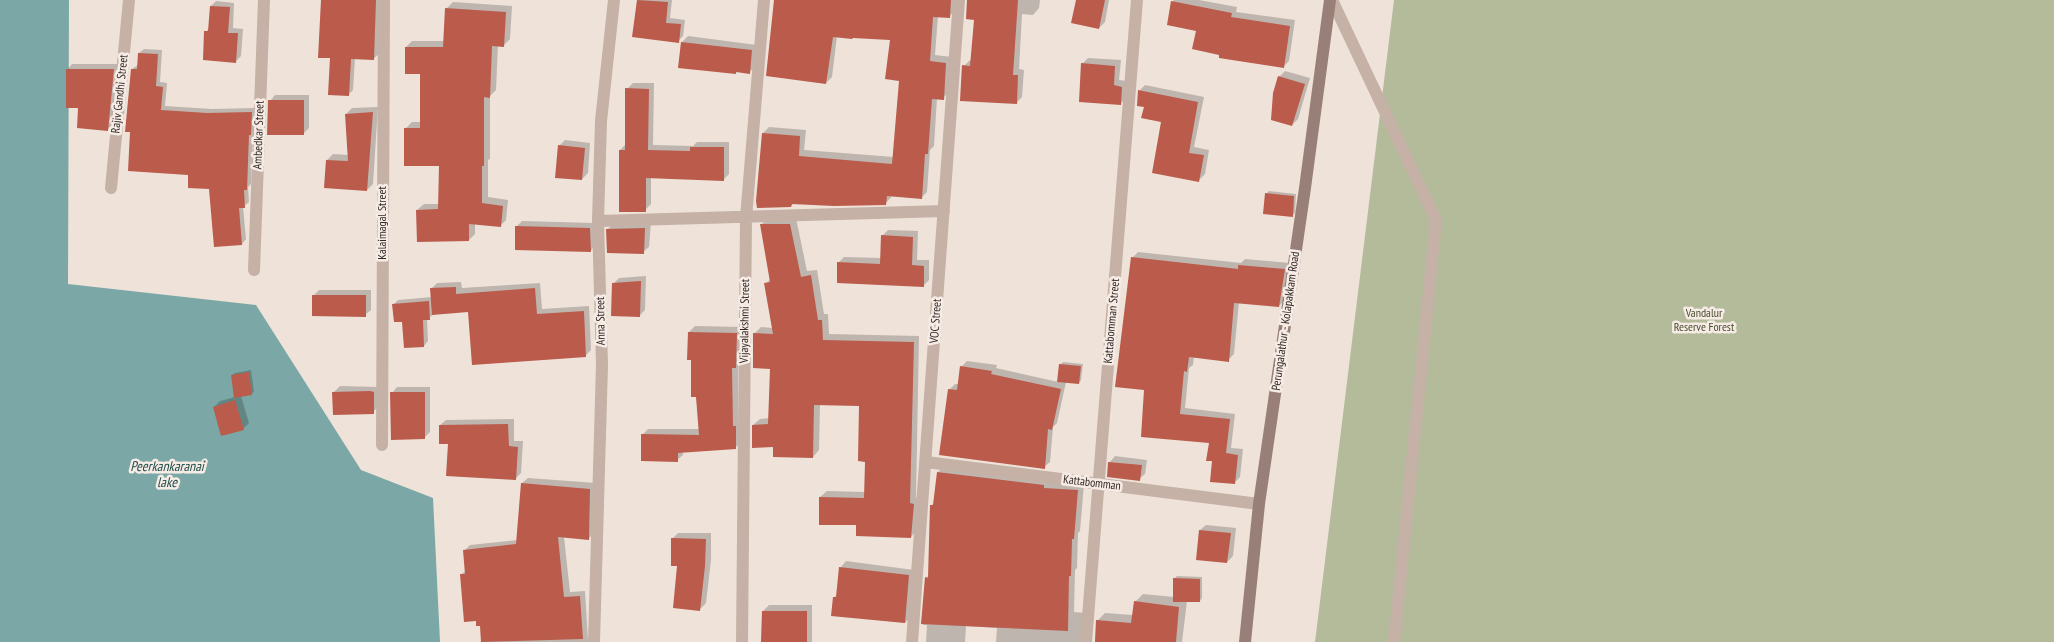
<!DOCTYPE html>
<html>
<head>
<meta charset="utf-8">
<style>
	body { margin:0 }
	canvas { display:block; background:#eee2d9 }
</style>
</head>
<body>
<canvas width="2054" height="642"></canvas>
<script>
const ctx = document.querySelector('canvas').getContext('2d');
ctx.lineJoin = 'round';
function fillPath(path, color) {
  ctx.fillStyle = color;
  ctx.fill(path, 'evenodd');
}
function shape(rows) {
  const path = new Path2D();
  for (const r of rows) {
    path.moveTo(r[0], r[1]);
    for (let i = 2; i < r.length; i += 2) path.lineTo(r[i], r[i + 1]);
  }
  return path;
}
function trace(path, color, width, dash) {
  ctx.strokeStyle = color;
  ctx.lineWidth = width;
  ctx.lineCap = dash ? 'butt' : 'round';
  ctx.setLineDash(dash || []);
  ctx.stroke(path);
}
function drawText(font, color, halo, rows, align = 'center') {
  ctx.font = font + ' "PT Sans Narrow",sans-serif';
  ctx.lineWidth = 5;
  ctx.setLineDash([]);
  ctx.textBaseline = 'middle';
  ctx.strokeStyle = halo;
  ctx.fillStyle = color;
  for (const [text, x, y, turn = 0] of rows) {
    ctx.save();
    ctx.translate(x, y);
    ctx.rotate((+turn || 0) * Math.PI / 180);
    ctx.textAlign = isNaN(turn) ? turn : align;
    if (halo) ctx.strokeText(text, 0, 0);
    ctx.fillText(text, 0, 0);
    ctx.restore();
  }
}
const green = shape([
	[1394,0,2054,0,2054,642,1315,642]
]);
const water = shape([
	[0,0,69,0,68,284,256,305,361,470,433,498,440,642,0,642]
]);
const shadow = shape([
	[323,0,380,0,379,54,373,59,355,58,353,90,348,95,331,57],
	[637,0,672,0,670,18,685,20,683,36,678,41,634,36],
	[775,0,957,0,955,10,949,17,938,16,935,55,952,57,949,92,943,98,937,98,934,146,930,150,927,192,921,198,892,196,886,203,794,203,791,206,763,133,769,127,806,130,804,150,894,157,901,80,892,39,837,36,832,77,826,83],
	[968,0,1040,0,1039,8,1033,15,1022,14,1019,69,1024,70,1022,97,1016,103,964,66,970,60,972,60,975,18],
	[1077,0,1109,0,1105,22,1099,28],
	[1174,0,1199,0,1237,7,1236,12,1295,20,1289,61,1283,67,1221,54,1172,2],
	[216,1,234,3,233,28,243,29,241,56,236,61,206,32,210,27,211,6],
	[453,2,512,6,510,39,504,45,498,45,496,90,490,96,490,159,488,160,488,197,508,200,506,220,500,226,475,223,475,234,469,240,417,210,424,204,440,204,441,165,406,128,412,122,421,122,421,73,406,47,412,41,444,41,446,9],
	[688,36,757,45,755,67,749,72,738,71,736,73,682,42],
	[144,49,162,50,160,82,167,83,165,106,212,109,256,108,255,130,253,132,251,184,248,187,249,202,243,207,246,239,242,244,215,246,210,187,189,174,132,69,138,65,139,53],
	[1088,58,1121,60,1119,80,1127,81,1126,98,1120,104,1082,64],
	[72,64,119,64,113,124,108,129,79,107,67,70],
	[1285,71,1310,78,1298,119,1292,125,1279,77],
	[633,83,654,83,653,145,693,146,697,142,729,142,729,174,723,180,651,177,651,204,645,210,620,150,626,144,627,89],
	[1145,85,1204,97,1194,147,1209,150,1205,174,1199,180,1163,121,1145,105,1139,91],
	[275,95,309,95,309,128,303,134,270,101],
	[378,107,373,184,367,190,327,160,333,154,348,155,346,114,352,108],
	[565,140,590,143,588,173,582,179,559,146],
	[1269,191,1296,194,1295,213,1292,215,1266,194],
	[796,218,807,271,817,270,824,314,828,314,829,334,919,336,916,498,920,498,917,530,911,537,857,524,820,497,827,491,865,492,866,460,860,404,820,403,819,450,813,457,775,445,753,425,760,419,770,418,771,367,754,334,761,327,773,328,766,284,771,278,761,225,767,219],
	[522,221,595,223,596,245,590,251,516,227],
	[651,222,649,247,643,252,608,229,613,224],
	[888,230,918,231,917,260,929,260,929,280,923,286,839,262,844,257,881,258,882,236],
	[1138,252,1241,263,1245,259,1290,263,1285,300,1279,306,1239,302,1234,354,1228,360,1194,356,1193,365,1189,368,1185,408,1235,414,1231,448,1243,449,1240,477,1234,483,1214,460,1210,442,1146,388,1132,258],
	[646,276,645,310,639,316,613,284,619,278],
	[461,282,462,288,540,283,542,309,589,306,591,350,585,356,469,311,434,314,427,319,428,341,424,346,403,320,394,304,398,300,432,297,431,289,437,283],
	[319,290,371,290,371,310,365,315,313,296],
	[695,326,742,327,742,361,738,365,738,421,741,442,735,448,683,451,683,455,677,460,642,435,648,429,700,429,689,332],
	[967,361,997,365,996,368,1058,382,1060,365,1063,362,1083,364,1081,380,1079,383,1066,382,1057,423,1053,427,1050,462,1044,467,949,390,955,384,959,384,961,367],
	[251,370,254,391,252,394,241,396,249,423,243,429,214,407,220,401,235,397,232,375,235,373],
	[340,386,379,387,379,406,373,412,334,392],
	[397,387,430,387,430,432,424,438,392,393],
	[514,419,514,441,523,441,521,473,515,479,449,442,440,425,446,420],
	[1115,456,1147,460,1145,474,1139,479,1110,462],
	[945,466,1084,484,1080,531,1078,533,1077,568,1075,570,1074,612,1086,613,1086,642,996,642,997,628,966,626,965,642,926,642,927,625,923,625,926,578,929,575,931,506,934,503,938,472],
	[528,478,596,483,594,533,588,539,564,537,570,592,585,591,588,640,592,642,482,642,482,624,461,575,466,570,464,551,470,545,518,540,522,483],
	[1206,525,1236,528,1233,556,1227,562,1200,530],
	[678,533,711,533,711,560,706,603,700,609,679,565,672,539],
	[846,561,914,570,910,617,905,623,833,615,835,597,838,594,841,567],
	[1177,576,1202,577,1202,598,1200,601,1187,601,1182,642,1095,642,1097,621,1105,613,1133,615,1135,602,1143,594,1174,597,1174,579],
	[769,605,812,605,812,642,763,642,763,611]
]);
const building = shape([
	[321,0,376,0,374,60,351,59,349,96,328,95,330,58,318,58],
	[637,0,668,2,666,23,681,24,679,43,632,37],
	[774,0,951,0,950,18,933,17,930,61,946,63,944,100,932,99,928,154,925,154,922,199,887,196,886,205,834,206,792,204,791,207,757,208,756,201,762,133,800,136,799,156,892,164,899,81,885,79,890,40,853,38,852,39,833,37,826,84,766,76],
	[967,0,1018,0,1013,75,1018,75,1017,104,960,101,962,65,970,66,974,20,966,19],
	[1076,0,1105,0,1099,29,1071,23],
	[1171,1,1232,13,1231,17,1290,26,1284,68,1219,58,1219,55,1192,49,1196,31,1167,25],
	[210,6,230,7,228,33,238,33,236,63,203,60,204,31,208,31],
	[445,8,506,12,504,47,492,46,490,98,484,97,484,166,482,166,482,203,503,206,501,227,469,224,469,241,417,242,416,210,438,209,439,166,404,166,404,128,420,128,420,74,405,74,405,47,443,47],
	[681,42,752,50,750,74,736,72,736,74,678,68],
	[138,53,158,54,156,86,163,87,161,110,207,113,252,112,251,135,249,135,247,190,244,190,245,208,239,208,242,245,214,247,209,189,188,188,188,175,128,171,130,132,125,132,131,69,137,69],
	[1081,63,1115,66,1114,85,1122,87,1121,105,1079,102],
	[66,69,114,69,108,131,77,128,78,108,66,108],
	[1278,76,1305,84,1292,126,1271,120,1273,93],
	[625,88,649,89,648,150,690,151,690,147,724,147,724,181,646,178,646,212,619,212,619,150,625,150],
	[1138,90,1198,102,1189,153,1204,155,1199,182,1152,173,1161,122,1141,118,1144,107,1137,106],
	[268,100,304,100,304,135,267,135],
	[373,112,367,191,324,188,326,160,348,161,345,114],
	[558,145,585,148,582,180,555,178],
	[1265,193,1294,196,1293,217,1263,214],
	[760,224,790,224,801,277,811,275,818,320,822,320,823,340,914,342,910,503,914,504,911,538,856,536,856,525,819,525,819,497,864,498,865,462,858,461,859,406,814,405,813,458,773,457,773,447,752,448,752,425,768,424,770,369,753,368,753,333,773,334,764,283,770,282],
	[515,226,590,228,591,252,515,250],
	[645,228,644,254,607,253,606,229],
	[881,235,913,237,912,265,924,266,924,287,837,283,837,262,880,264],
	[1131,257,1238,269,1238,265,1285,269,1279,307,1234,303,1229,362,1189,357,1187,372,1184,371,1180,414,1230,419,1226,453,1238,455,1235,484,1210,482,1212,461,1206,461,1209,443,1141,437,1144,390,1115,387],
	[641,281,640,317,611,316,612,283],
	[456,287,456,294,535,288,537,314,584,311,586,357,472,365,468,312,432,315,430,288],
	[312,295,366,295,366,317,312,316],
	[429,301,430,320,423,320,424,347,404,348,402,322,394,322,392,304],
	[688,332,737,333,736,368,732,368,733,426,736,426,736,449,678,453,678,462,641,461,641,434,699,435,696,397,691,397,691,360,687,360],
	[1059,364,1081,366,1079,384,1057,382],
	[960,366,992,371,991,374,1061,389,1052,430,1048,429,1045,469,939,455,948,389,957,390],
	[249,372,252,395,234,398,231,375],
	[370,391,374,392,374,414,333,415,332,392],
	[390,392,425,392,425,439,391,440],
	[235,400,244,430,221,436,213,407],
	[508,424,509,446,518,447,516,480,446,476,448,444,439,444,439,425],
	[1108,462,1142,465,1140,481,1107,477],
	[937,472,1044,485,1044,488,1078,490,1074,539,1072,539,1071,576,1069,576,1068,631,921,624,925,577,928,578,930,505,933,505],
	[521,483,590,489,589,540,558,537,564,597,580,596,583,639,481,642,480,626,476,626,476,621,464,622,460,574,465,574,463,550,516,544],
	[1199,530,1231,533,1227,563,1196,560],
	[671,538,706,539,705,566,700,611,673,608,677,566,671,566],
	[839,567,909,575,905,623,831,616,833,597,836,597],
	[1173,578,1200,579,1200,602,1173,602],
	[1134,601,1179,607,1176,642,1095,642,1096,620,1131,623],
	[762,611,807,611,807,642,761,642]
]);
const minor = shape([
	[111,188,129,0],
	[598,221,944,211],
	[254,270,264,0],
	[382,445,384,0],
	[926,462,1259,504],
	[594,642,602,365,598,221,601,121,614,0],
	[742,642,746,218,764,0],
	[912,642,959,0],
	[1086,642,1137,0]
]);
const tertiary = shape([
	[1332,0,1436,220,1394,642]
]);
const secondary = shape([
	[1245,642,1259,504,1305,188,1330,0]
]);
const streetNames = [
	["Rajiv Gandhi Street",120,94,-84],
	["Ambedkar Street",259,135,-88],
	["Kalaimagal Street",383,223,-90],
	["Anna Street",601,321,-91],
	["Vijayalakshmi Street",745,321,-89],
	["VOC Street",936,321,-86],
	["Kattabomman Street",1112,321,-85],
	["Perungalathur - Kolapakkam Road",1286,321,-82],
	["Kattabomman",1092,483,7]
];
const parkNames = [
	["Vandalur",1704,314],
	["Reserve Forest",1704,328]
];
const waterNames = [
	["Peerkankaranai",167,467],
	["lake",167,483]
];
fillPath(green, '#b4bb9b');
fillPath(water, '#7ba8a6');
fillPath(shadow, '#0003');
fillPath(building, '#ba5b4b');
trace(minor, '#c5b1a6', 12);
trace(tertiary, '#c5b1a6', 12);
trace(secondary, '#988078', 12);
drawText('12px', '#322926', '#f7ece5', streetNames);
drawText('12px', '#454d2d', '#f7ece5', parkNames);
drawText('italic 14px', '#204f4d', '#f7ece5', waterNames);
</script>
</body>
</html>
